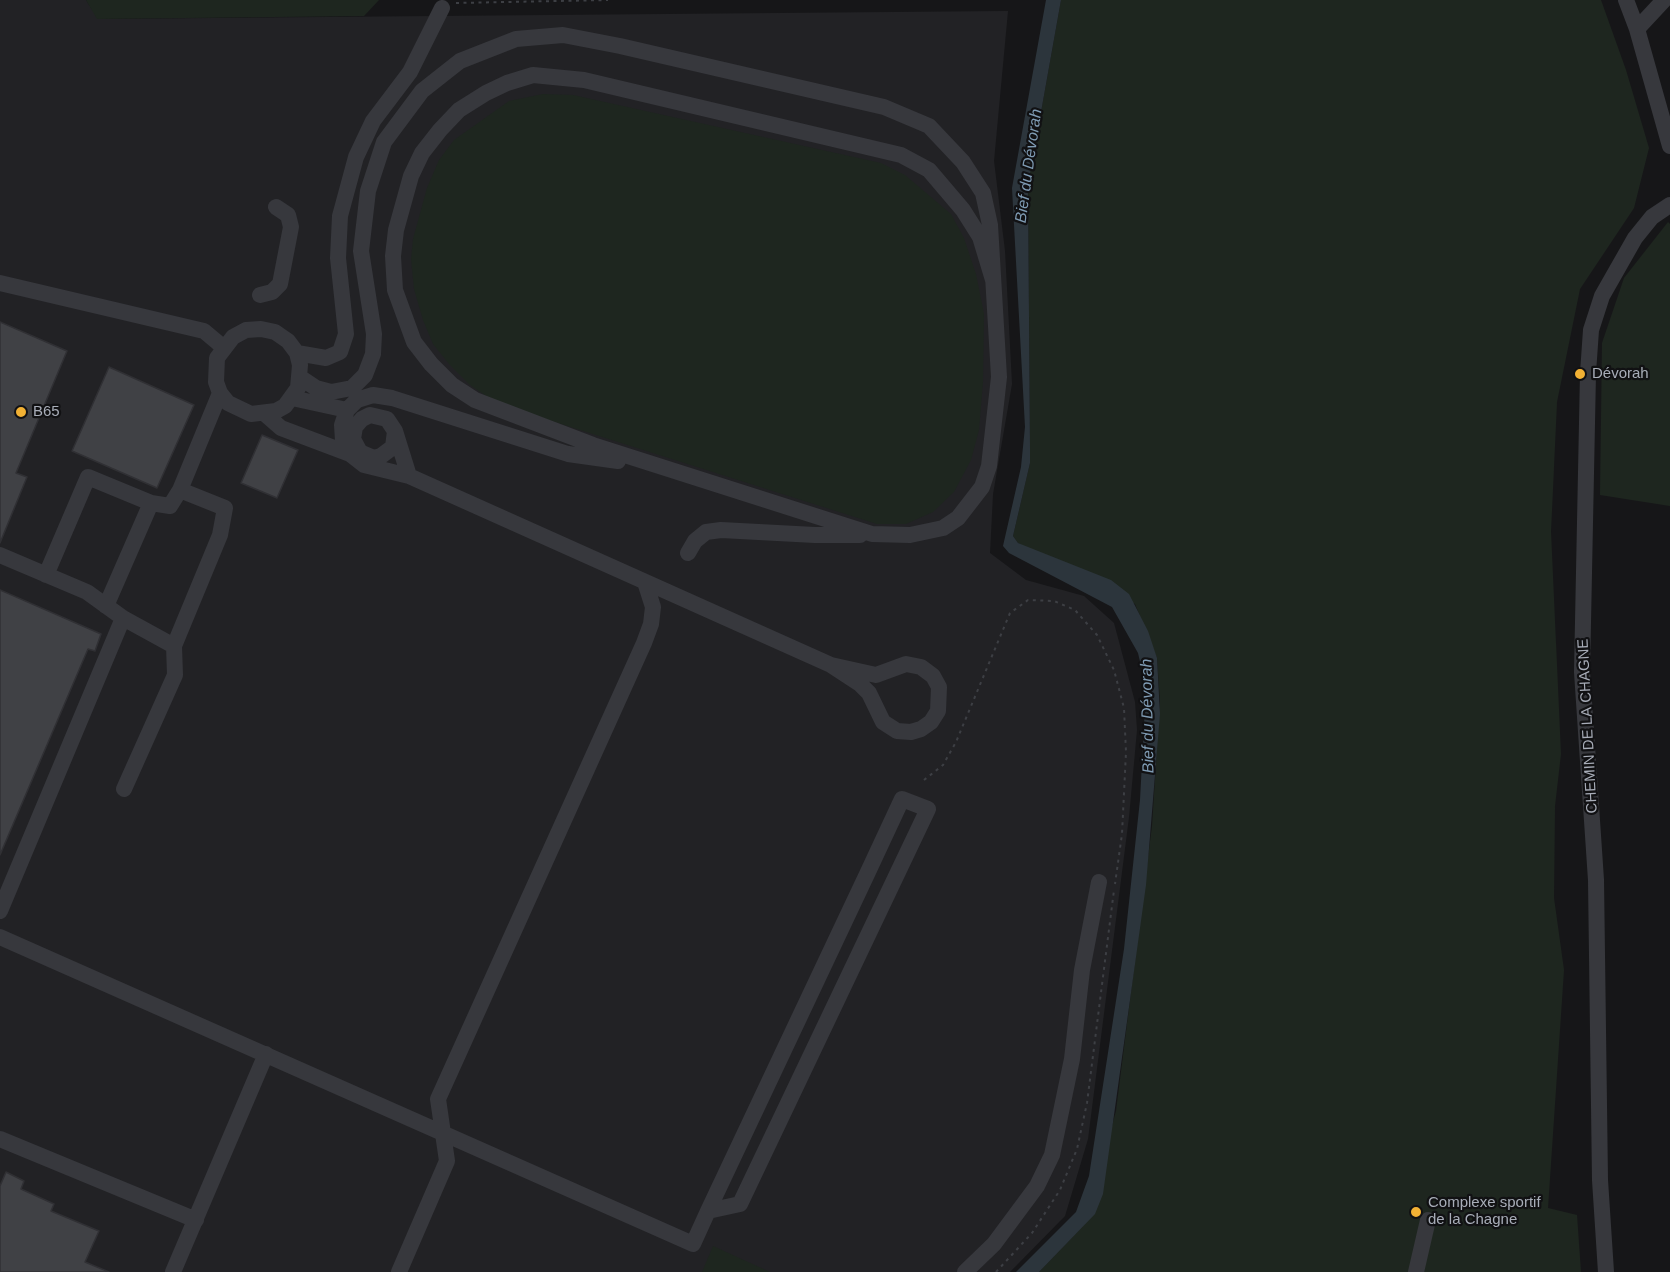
<!DOCTYPE html>
<html>
<head>
<meta charset="utf-8">
<style>
	body { margin:0 }
	canvas { display:block; background:#161618 }
</style>
</head>
<body>
<canvas width="1670" height="1272"></canvas>
<script>
const ctx = document.querySelector('canvas').getContext('2d');
ctx.lineJoin = 'round';
function fillPath(path, color) {
  ctx.fillStyle = color;
  ctx.fill(path, 'evenodd');
}
function shape(rows) {
  const path = new Path2D();
  for (const r of rows) {
    path.moveTo(r[0], r[1]);
    for (let i = 2; i < r.length; i += 2) path.lineTo(r[i], r[i + 1]);
  }
  return path;
}
function trace(path, color, width, dash) {
  ctx.strokeStyle = color;
  ctx.lineWidth = width;
  ctx.lineCap = dash ? 'butt' : 'round';
  ctx.setLineDash(dash || []);
  ctx.stroke(path);
}
function drawText(font, color, halo, rows, align = 'center') {
  ctx.font = font + ' Arial,sans-serif';
  ctx.lineWidth = 4.5;
  ctx.setLineDash([]);
  ctx.textBaseline = 'middle';
  ctx.strokeStyle = halo;
  ctx.fillStyle = color;
  for (const [text, x, y, turn = 0] of rows) {
    ctx.save();
    ctx.translate(x, y);
    ctx.rotate((+turn || 0) * Math.PI / 180);
    ctx.textAlign = isNaN(turn) ? turn : align;
    if (halo) ctx.strokeText(text, 0, 0);
    ctx.fillText(text, 0, 0);
    ctx.restore();
  }
}
const built = shape([
	[0,0,86,0,98,19,1008,11,994,161,1005,251,1012,384,993,494,990,553,1026,580,1084,596,1114,623,1135,702,1137,730,1129,817,1088,1139,1065,1216,1010,1272,0,1272]
]);
const green = shape([
	[86,0,379,0,364,16,97,19],
	[1061,0,1601,0,1626,70,1649,148,1634,208,1580,289,1557,402,1551,532,1561,754,1555,806,1554,898,1564,970,1548,1208,1577,1215,1581,1272,1039,1272,1085,1224,1116,1111,1152,826,1160,702,1157,658,1135,604,1018,543,1013,536,1030,463,1030,448,1028,185],
	[543,94,573,95,881,163,905,175,951,214,964,238,976,274,984,314,983,382,979,430,971,460,954,492,933,512,906,524,877,524,498,404,470,385,449,364,433,344,423,320,414,289,411,259,413,239,427,188,439,160,454,140,509,101],
	[1668,222,1670,224,1670,506,1600,495,1602,343,1624,278],
	[713,1246,770,1272,702,1272]
]);
const water = shape([
	[1046,0,1061,0,1028,185,1030,448,1030,463,1013,536,1018,543,1111,580,1129,594,1148,631,1157,658,1160,714,1146,885,1103,1194,1095,1214,1039,1272,1016,1272,1076,1212,1089,1176,1124,949,1140,800,1145,706,1144,678,1138,653,1112,607,1009,553,1003,546,1021,467,1025,427,1012,188]
]);
const building = shape([
	[0,322,67,351,16,473,27,477,0,543,0,322],
	[109,367,194,405,157,488,72,451,109,367],
	[262,435,298,450,277,498,241,483,262,435],
	[0,590,101,634,95,651,88,649,0,855,0,590],
	[6,1172,24,1181,21,1189,54,1204,51,1211,99,1231,85,1262,109,1272,0,1272,0,1186,6,1172]
]);
const path = shape([
	[456,3,608,0],
	[924,780,943,765,956,742,1010,613,1028,600,1054,601,1075,610,1097,635,1114,670,1124,708,1126,752,1122,834,1115,884],
	[996,1272,1032,1233,1060,1190,1077,1149,1087,1103,1114,890]
]);
const minor = shape([
	[1626,0,1637,29,1670,146],
	[1637,29,1664,0],
	[0,283,204,331,223,347],
	[260,295,272,292,280,284,291,227,288,215,276,207],
	[297,353,300,365,298,388,285,406,276,411,251,414,228,403,220,393,216,382,217,358,233,337,246,330,261,329,275,332,288,341,297,353,326,358,340,352,346,334,338,258,340,216,356,157,373,121,410,72,442,8],
	[301,378,316,388,331,392,352,388,365,375,373,354,374,334,361,251,368,191,384,142,422,91,460,61,516,39,563,35,620,46,884,107,929,126,963,162,983,193,990,225,999,377,989,466,982,487,958,518,943,528,910,535,872,534,593,445,475,400,452,385,431,364,414,342,395,290,393,256,396,230,411,176,422,153,440,130,459,110,486,93,507,83,533,75,584,80,901,155,929,170,963,210,980,237,993,280],
	[292,398,347,410],
	[265,414,281,428,350,454],
	[395,431,393,447,381,456,374,458,360,452,353,439,355,427,362,419,370,415,387,419,395,431,409,476],
	[618,461,568,454,392,398,373,395,357,400,347,410,342,425,343,441,350,454,364,465,409,476,831,665,860,684,869,693,883,722,897,731,911,732,921,729,931,722,938,711,939,687,933,676,921,667,906,664,876,675,831,665],
	[688,553,695,541,706,532,721,530,815,535,860,535],
	[0,555,87,592,123,618,174,646],
	[46,575,88,477,151,503,170,506,180,490,220,393],
	[106,606,151,503],
	[124,789,175,675,174,646,220,535,225,508,180,490],
	[0,911,123,618],
	[0,937,693,1244,708,1211,834,944,868,872,902,799,928,809,740,1204,708,1211],
	[0,1139,196,1220],
	[173,1272,266,1054],
	[399,1272,447,1161,438,1099,644,643,651,624,653,607,645,582],
	[965,1272,994,1244,1037,1186,1052,1155,1072,1059,1082,970,1099,882],
	[1416,1272,1428,1220],
	[1606,1272,1600,1180,1596,880,1582,672,1588,373,1591,330,1602,296,1635,238,1652,217,1670,205]
]);
const markers = [
	[1580,374,6,"#f2b134"],
	[21,412,6,"#f2b134"],
	[1416,1212,6,"#f2b134"]
];
const poiNames = [
	["Dévorah",1592,374],
	["B65",33,412],
	["Complexe sportif",1428,1203],
	["de la Chagne",1428,1220]
];
const streetNames = [
	["CHEMIN DE LA CHAGNE",1588,726,-93]
];
const waterNames = [
	["Bief du Dévorah",1029,166,-82],
	["Bief du Dévorah",1148,716,-91]
];
fillPath(built, '#222225');
fillPath(green, '#1e261f');
fillPath(water, '#2c353c');
fillPath(building, '#404145');
trace(building, '#303034', 1.5);
trace(path, '#3d3f44', 2, [3, 4.5]);
trace(minor, '#37383d', 16);
for (const [x, y, r, color] of markers) {
  const dot = new Path2D();
  dot.arc(x, y, r, 0, 2 * Math.PI);
  ctx.fillStyle = color;
  ctx.fill(dot);
  trace(dot, '#111113', 2);
}
drawText('15px', '#a8adb8', '#111113', poiNames, 'left');
drawText('15px', '#a8adb8', '#111113', streetNames);
drawText('italic 16px', '#7f9bb3', '#111113', waterNames);
</script>
</body>
</html>
